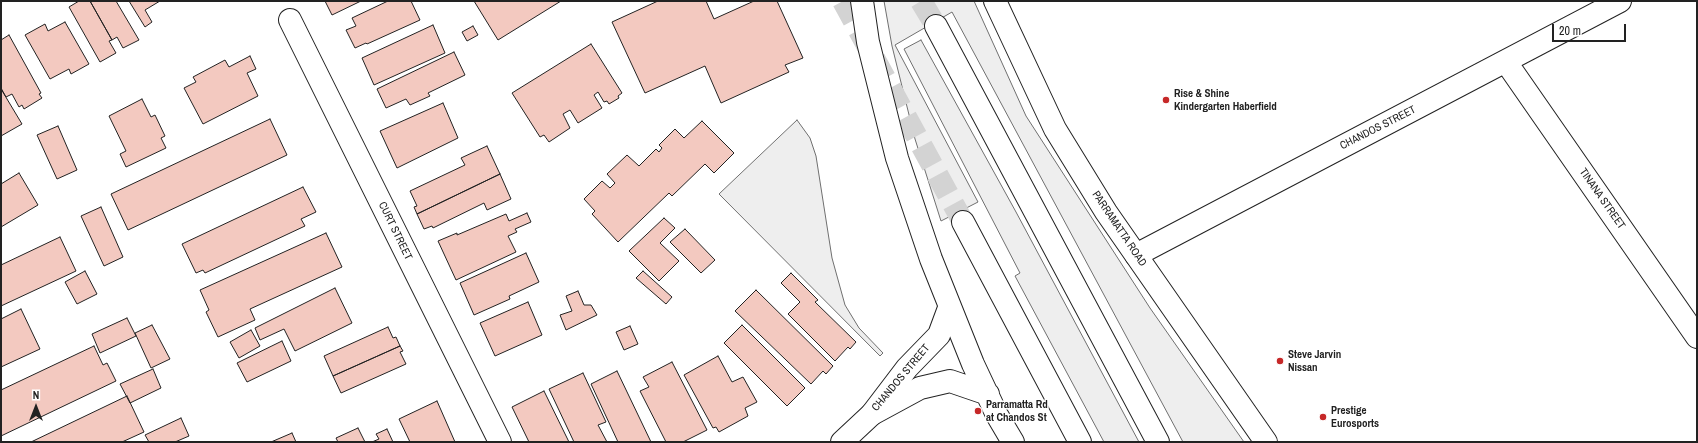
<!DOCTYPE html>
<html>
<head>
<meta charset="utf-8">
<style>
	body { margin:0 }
	#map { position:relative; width:1698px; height:443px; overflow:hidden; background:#fff; font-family:"Archivo Narrow",sans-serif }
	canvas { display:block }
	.frame { position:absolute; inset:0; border:2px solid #222; pointer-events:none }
	.north { position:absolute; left:16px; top:387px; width:40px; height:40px; -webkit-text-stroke:3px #fff; paint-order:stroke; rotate:0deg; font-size:11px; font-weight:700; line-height:16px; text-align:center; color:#222 }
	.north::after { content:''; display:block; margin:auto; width:14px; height:18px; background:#222; clip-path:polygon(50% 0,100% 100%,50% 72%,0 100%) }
	.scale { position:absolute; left:1552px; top:24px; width:74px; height:18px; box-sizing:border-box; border:2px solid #222; border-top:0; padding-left:5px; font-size:12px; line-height:14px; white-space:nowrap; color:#222; -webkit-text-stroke:3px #fff; paint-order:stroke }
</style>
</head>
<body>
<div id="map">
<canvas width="1698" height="443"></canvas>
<div class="frame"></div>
<div class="north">N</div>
<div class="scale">20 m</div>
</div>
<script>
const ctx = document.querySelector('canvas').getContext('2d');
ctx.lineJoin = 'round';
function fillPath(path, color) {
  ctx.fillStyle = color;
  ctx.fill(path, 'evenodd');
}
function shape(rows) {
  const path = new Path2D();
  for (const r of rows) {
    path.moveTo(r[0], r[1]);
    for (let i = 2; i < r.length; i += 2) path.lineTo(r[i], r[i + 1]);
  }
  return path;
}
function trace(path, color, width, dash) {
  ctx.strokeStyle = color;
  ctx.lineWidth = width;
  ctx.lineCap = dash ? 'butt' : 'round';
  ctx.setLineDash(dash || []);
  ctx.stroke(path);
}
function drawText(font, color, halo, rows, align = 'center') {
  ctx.font = font + ' "Archivo Narrow",sans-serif';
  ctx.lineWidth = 3;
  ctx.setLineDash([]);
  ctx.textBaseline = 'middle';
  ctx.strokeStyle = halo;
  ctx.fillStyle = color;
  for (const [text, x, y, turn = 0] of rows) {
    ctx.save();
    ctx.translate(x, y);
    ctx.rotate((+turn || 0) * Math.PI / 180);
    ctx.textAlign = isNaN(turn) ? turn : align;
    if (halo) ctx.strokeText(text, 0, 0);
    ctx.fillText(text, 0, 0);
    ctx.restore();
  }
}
const green = shape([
	[884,1,974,1,1026,116,1150,308,1244,442,1183,442,952,12,895,45,978,202,941,221,915,139,892,46,884,1],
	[921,40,1016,212,1139,442,1104,442,1015,276,1020,273,904,49,921,40],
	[797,120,810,138,816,156,832,258,845,305,859,328,883,353,880,356,719,194,797,120]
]);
const building = shape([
	[79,1,90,1,112,40,109,41,116,53,100,62,69,7,79,1],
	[90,1,116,1,139,40,123,48,117,37,112,40,90,1],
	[129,1,160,1,145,10,152,22,145,27,129,1],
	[325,1,361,1,332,15,325,1],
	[388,1,411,1,420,20,367,44,366,43,355,48,346,30,356,26,352,18,388,1],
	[474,1,561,1,498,40,474,1],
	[658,1,706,1,714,19,754,1,777,1,803,58,785,65,789,72,721,103,705,66,645,93,612,22,658,1],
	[65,22,89,64,71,74,69,69,50,79,25,35,45,24,48,31,65,22],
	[433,25,445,53,374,85,362,58,433,25],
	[473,26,478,35,467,41,462,32,473,26],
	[9,35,41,93,39,94,42,98,24,109,22,105,19,107,12,94,6,97,1,88,1,40,9,35],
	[591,44,622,93,618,96,619,98,609,104,607,101,604,102,598,92,594,95,602,108,578,123,570,110,563,114,570,128,549,142,544,135,540,137,512,93,591,44],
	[454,52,465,75,428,93,430,96,410,105,406,99,386,108,377,89,454,52],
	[250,56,256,69,247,73,258,96,203,124,184,88,196,82,193,77,225,60,229,67,250,56],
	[1,89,22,124,1,136,1,89],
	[142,99,151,117,155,115,165,136,161,138,166,148,126,167,120,154,126,151,109,116,142,99],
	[443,103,458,138,397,168,380,131,443,103],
	[270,119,287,155,128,230,111,194,270,119],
	[702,121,734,153,714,173,705,164,672,196,669,193,618,242,592,214,595,211,584,199,602,181,610,188,615,183,607,174,627,155,639,166,656,149,659,152,662,148,659,145,675,129,684,138,702,121],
	[58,126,77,170,57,179,37,135,58,126],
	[487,146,500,174,417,214,414,207,417,206,410,191,465,165,461,158,487,146],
	[19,173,38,205,1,227,1,184,19,173],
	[500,174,511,199,487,210,484,203,433,228,432,226,424,229,417,214,500,174],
	[303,187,316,212,301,219,305,226,205,273,203,270,196,273,182,244,303,187],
	[101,207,123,257,104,266,81,216,101,207],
	[527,213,531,222,515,229,517,232,508,236,516,252,456,280,438,241,457,233,457,235,506,214,509,221,527,213],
	[664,218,675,228,660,243,679,261,659,281,629,251,664,218],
	[685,229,715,260,701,273,670,242,685,229],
	[326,233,342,267,250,309,255,320,218,337,206,312,209,310,200,290,326,233],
	[60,237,76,271,1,306,1,265,60,237],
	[526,253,539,282,509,296,510,299,474,315,460,283,526,253],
	[85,271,97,294,77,304,65,282,85,271],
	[643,271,672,297,666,304,636,278,643,271],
	[791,273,818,300,815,302,856,342,850,349,848,347,835,361,788,314,800,302,781,283,791,273],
	[335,288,352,323,295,351,284,329,260,340,255,328,335,288],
	[756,290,833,366,826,374,823,371,811,384,735,311,756,290],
	[578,291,584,305,591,305,597,315,566,330,560,315,572,311,566,296,578,291],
	[528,302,542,335,495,356,480,323,528,302],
	[21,309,40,349,1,367,1,319,21,309],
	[127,318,136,336,100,353,92,334,127,318],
	[152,325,170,359,151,368,135,333,152,325],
	[742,325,805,388,787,406,724,343,742,325],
	[630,326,638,344,624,350,616,332,630,326],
	[388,327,393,338,396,337,400,346,333,376,324,356,388,327],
	[251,330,260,346,239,358,230,342,251,330],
	[282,341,291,361,247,382,237,363,282,341],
	[94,346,103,365,107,363,116,381,1,436,1,390,94,346],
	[400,346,403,351,400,352,406,364,341,393,333,376,400,346],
	[718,356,732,382,743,377,757,402,745,408,748,416,719,432,716,427,713,428,684,375,718,356],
	[672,362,707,430,683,442,666,442,640,391,649,387,643,377,672,362],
	[153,369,161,388,130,403,120,384,153,369],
	[617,371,651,442,618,442,591,384,617,371],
	[583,373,606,422,598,425,607,442,574,442,549,389,583,373],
	[544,391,569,442,529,442,512,407,544,391],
	[127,396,144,432,122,442,31,442,127,396],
	[437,401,455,442,410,442,399,419,437,401],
	[181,418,189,436,175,442,149,442,145,435,181,418],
	[358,428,365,442,338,442,336,438,358,428],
	[387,429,393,442,372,442,379,439,376,434,387,429],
	[292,433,296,442,271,442,292,433]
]);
const motorwayTunnel = shape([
	[843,1,963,222],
	[921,1,936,26]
]);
const minor = shape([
	[290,20,500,442],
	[1506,62,1697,337],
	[1136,255,1620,1],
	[842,442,872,414,907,368,939,335,949,308]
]);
const primary = shape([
	[862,1,868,42,897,158,931,259,973,364,997,415,1013,442],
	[995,1,1055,129,1106,212,1266,442],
	[872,414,920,388,950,381,988,394]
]);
const motorway = shape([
	[936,26,1158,442],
	[963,222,1080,442]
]);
const markers = [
	[1166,100,4,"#c62828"],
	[1280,361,4,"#c62828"],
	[978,411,4,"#c62828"],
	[1323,417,4,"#c62828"]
];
const poiNames = [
	["Rise & Shine",1174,94],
	["Kindergarten Haberfield",1174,107],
	["Steve Jarvin",1288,355],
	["Nissan",1288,368],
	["Parramatta Rd",986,405],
	["at Chandos St",986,418],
	["Prestige",1331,411],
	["Eurosports",1331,424]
];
const streetNames = [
	["CHANDOS STREET",1378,128,-27],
	["TINANA STREET",1602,199,55],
	["PARRAMATTA ROAD",1119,229,56],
	["CURT STREET",395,231,64],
	["CHANDOS STREET",901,378,-50]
];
fillPath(green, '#eee');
trace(green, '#6f6f6f', 1);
fillPath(building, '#f3c9c0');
trace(building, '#222', 1);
trace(motorwayTunnel, '#d3d3d3', 22, [22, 11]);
trace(minor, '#222', 24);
trace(primary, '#222', 24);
trace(motorway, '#222', 24);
trace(minor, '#fff', 22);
trace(primary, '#fff', 22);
trace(motorway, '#fff', 22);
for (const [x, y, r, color] of markers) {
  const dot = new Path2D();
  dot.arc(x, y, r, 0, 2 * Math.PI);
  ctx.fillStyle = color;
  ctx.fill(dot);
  trace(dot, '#fff', 1.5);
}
drawText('bold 11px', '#222', '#fff', poiNames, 'left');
drawText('11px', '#222', '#fff', streetNames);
</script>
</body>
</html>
